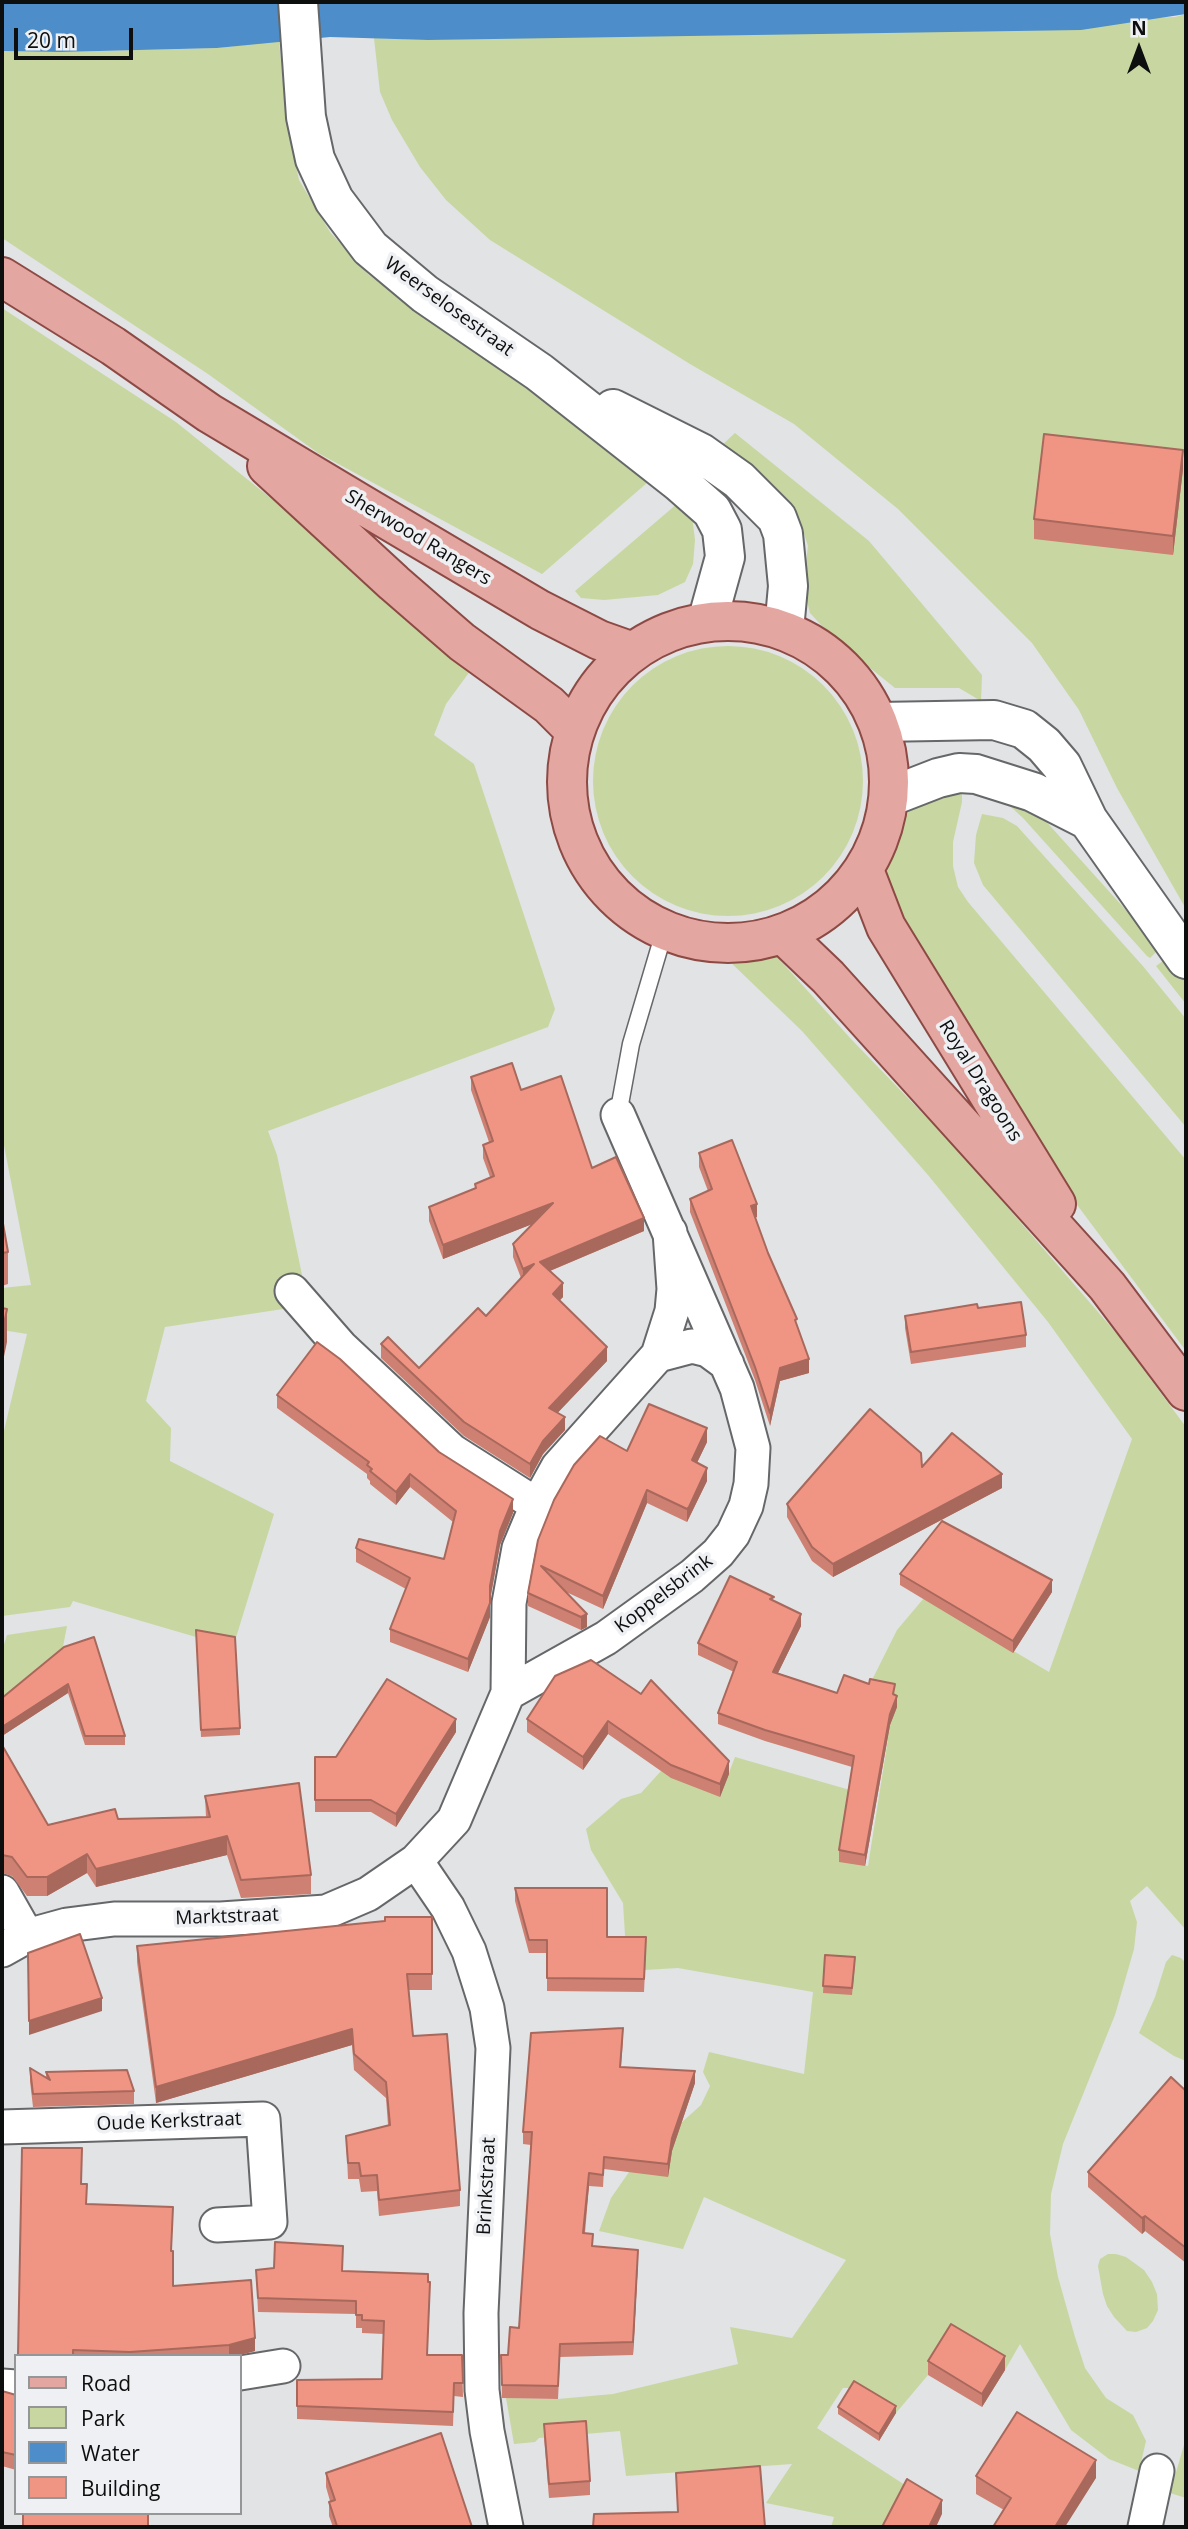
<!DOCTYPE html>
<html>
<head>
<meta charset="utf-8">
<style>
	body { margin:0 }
	#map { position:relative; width:1188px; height:2529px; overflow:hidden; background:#e1e3e5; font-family:"Open Sans",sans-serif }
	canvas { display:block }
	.frame { position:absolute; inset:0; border:4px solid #0d0e0e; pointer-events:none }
	.legend { position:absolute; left:14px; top:2354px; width:228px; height:161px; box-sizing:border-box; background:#eef0f3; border:2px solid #949697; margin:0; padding:9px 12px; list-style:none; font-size:21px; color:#0d0e0e }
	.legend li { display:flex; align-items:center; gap:14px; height:35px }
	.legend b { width:35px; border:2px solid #949697 }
	.north { position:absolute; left:1104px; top:14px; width:70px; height:70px; -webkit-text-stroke:5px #eef0f3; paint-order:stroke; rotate:0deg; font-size:19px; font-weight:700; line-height:28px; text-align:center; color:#0d0e0e }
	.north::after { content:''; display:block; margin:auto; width:24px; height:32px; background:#0d0e0e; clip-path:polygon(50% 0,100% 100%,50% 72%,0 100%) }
	.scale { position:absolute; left:14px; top:28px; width:119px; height:32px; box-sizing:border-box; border:4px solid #0d0e0e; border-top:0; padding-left:9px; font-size:21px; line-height:24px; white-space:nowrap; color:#0d0e0e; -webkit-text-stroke:5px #eef0f3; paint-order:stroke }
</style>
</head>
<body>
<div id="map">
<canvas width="1188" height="2529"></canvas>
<div class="frame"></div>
<ul class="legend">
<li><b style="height:9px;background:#e4a6a1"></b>Road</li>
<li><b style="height:19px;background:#c8d7a1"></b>Park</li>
<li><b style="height:19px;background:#4c8dca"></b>Water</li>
<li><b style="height:19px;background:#f09584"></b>Building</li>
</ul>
<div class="north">N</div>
<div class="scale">20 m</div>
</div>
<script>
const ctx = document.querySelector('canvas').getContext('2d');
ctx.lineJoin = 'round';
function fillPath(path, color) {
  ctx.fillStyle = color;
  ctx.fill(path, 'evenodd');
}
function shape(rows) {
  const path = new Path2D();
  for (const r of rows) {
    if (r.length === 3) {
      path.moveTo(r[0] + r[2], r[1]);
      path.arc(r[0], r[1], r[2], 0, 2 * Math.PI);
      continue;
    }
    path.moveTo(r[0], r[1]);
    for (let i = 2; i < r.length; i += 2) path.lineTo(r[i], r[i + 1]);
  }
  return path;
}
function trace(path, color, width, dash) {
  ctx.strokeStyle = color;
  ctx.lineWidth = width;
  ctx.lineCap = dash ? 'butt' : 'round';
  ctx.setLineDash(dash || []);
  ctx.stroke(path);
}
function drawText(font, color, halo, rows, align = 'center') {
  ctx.font = font + ' "Open Sans",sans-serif';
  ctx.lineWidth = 7;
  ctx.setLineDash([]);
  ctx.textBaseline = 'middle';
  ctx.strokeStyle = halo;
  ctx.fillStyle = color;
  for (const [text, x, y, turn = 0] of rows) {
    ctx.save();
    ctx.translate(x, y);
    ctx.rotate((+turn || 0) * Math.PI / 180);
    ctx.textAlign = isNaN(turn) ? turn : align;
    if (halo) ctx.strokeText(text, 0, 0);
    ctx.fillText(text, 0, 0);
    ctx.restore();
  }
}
const green = shape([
	[1186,14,1186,909,1117,788,1079,710,1032,643,898,509,794,424,690,364,490,240,446,200,420,167,392,120,380,92,374,38,428,40,1175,17],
	[279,41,287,123,299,180,330,232,369,275,614,446,648,482,542,574,318,453,208,374,2,238,2,51,60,52,217,48],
	[2,308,176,422,476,663,446,704,434,735,474,764,555,1009,548,1027,268,1131,277,1155,306,1294,290,1307,283,1309,165,1327,146,1401,171,1428,170,1461,274,1514,234,1644,196,1637,73,1601,70,1607,2,1616,2,1439,27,1334,2,1330,2,1288,31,1285,2,1135],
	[735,433,869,541,982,675,981,701,959,688,895,688,834,639,810,613,803,585,808,546,799,518,720,447],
	[678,503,692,516,695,540,693,564,685,582,658,595,604,600,581,598,575,591],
	[728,781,135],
	[962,786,962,802,953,842,953,866,958,887,968,902,1186,1160,1186,1351,1069,1194,897,926,888,893,886,859,884,857,901,821,918,801],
	[1000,793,1043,818,1160,948,1150,958,1147,956,1023,818,1011,807,999,801],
	[982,814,1003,818,1017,826,1142,965,1186,1019,1186,1127,983,885,974,863,976,835],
	[754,952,778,958,851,1039,959,1151,1117,1334,1186,1427,1186,1930,1147,1886,1130,1901,1137,1922,1134,1949,1115,2015,1063,2144,1051,2194,1050,2234,1058,2277,1075,2337,1085,2368,1106,2398,1133,2415,1146,2441,1139,2471,1109,2459,1071,2430,1020,2344,1005,2370,928,2375,896,2413,854,2388,843,2388,817,2428,905,2485,889,2527,831,2527,834,2517,766,2503,792,2464,626,2476,620,2431,539,2438,535,2442,514,2444,506,2398,558,2399,613,2394,738,2364,730,2327,792,2338,846,2260,704,2197,683,2249,599,2231,611,2198,629,2172,672,2151,681,2123,701,2105,710,2086,703,2072,709,2052,804,2074,813,1992,678,1968,645,1970,646,1951,626,1951,623,1903,591,1850,586,1829,621,1799,641,1793,661,1771,720,1796,735,1757,850,1790,847,1862,868,1866,888,1739,865,1694,897,1630,924,1598,1049,1672,1132,1439,1048,1322,928,1175,802,1031,724,956],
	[1167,958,1186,983,1186,1004,1156,966],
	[67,1626,61,1657,2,1707,2,1651,7,1635],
	[1172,1955,1181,1958,1186,1963,1186,2061,1174,2056,1139,2033,1155,1997,1166,1962],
	[1108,2254,1116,2254,1126,2257,1144,2270,1152,2282,1157,2294,1158,2310,1153,2321,1147,2328,1136,2332,1127,2331,1114,2317,1107,2306,1103,2294,1098,2266,1100,2259],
	[1186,2438,1186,2498,1170,2493]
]);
const water = shape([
	[2,2,1186,2,1186,14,1081,30,428,40,330,37,217,48,60,52,2,51]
]);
const service = shape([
	[618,1115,631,1044,665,929]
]);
const minor = shape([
	[292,1291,341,1347,452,1451,537,1505],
	[658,1355,692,1346,708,1350,727,1364],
	[508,1693,606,1638,692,1576,718,1553,733,1534,746,1506,751,1484,753,1448,737,1388,618,1115],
	[416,1861,448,1908,469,1951,487,2008,493,2048,481,2313,482,2390,487,2431,506,2527],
	[2,1892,27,1936],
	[2,1950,27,1936,67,1925,114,1919,221,1919,326,1912,368,1894,416,1861,454,1820,508,1693,509,1603,519,1548,537,1505,558,1467,658,1355,672,1311,674,1289,670,1232],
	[2,2127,263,2119,270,2222,217,2225],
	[240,2373,283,2366],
	[2,2386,16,2387],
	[1145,2527,1157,2471]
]);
const tertiary = shape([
	[298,2,306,117,315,159,334,200,370,248,425,294,539,372,679,482,712,511,722,530,725,557,707,622],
	[613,409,701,453,739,480,777,518,783,534,788,586,784,630],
	[878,722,994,720,1024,729,1044,745,1062,766,1088,820,1186,959],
	[889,797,938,778,959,773,976,774,1033,792,1088,820]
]);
const primary = shape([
	[2,277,113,346,209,413,361,504,540,610,599,640,633,652],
	[267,466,394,583,462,642,549,705,575,731],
	[728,782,161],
	[864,870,886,927,1056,1204],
	[783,934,828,977,1107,1286,1186,1391]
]);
const wall = shape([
	[1183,469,1173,555,1034,539,1034,519],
	[471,1077,521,1090,592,1168,644,1231,550,1271,563,1297,559,1301,607,1361,557,1413,565,1430,543,1454,530,1478,464,1436,381,1358,381,1344,419,1368,486,1316,521,1278,513,1257,513,1244,532,1224,443,1259,429,1221,429,1207,475,1189,475,1184,490,1177,483,1158,483,1145,489,1142,471,1090],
	[699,1153,757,1217,755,1218,768,1253,797,1327,809,1373,780,1381,770,1426,755,1380,690,1212,690,1199,708,1191,699,1167],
	[2,1218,8,1252,8,1284,2,1286],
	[905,1316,1026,1335,1026,1347,911,1364,905,1328],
	[277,1395,439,1452,513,1513,500,1545,490,1600,490,1617,468,1672,390,1642,390,1629,406,1589,356,1562,356,1548,444,1559,453,1522,410,1487,396,1505,370,1484,370,1481,367,1478,367,1474,277,1408],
	[707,1442,697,1463,707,1481,687,1522,647,1503,603,1609,564,1591,587,1614,587,1627,581,1630,528,1606,528,1593,538,1540,627,1451],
	[922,1467,1002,1488,833,1577,812,1561,787,1517,787,1504],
	[900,1574,1052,1592,1013,1653,900,1585],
	[774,1601,801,1626,778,1673,837,1693,895,1695,897,1707,890,1725,865,1866,839,1862,839,1850,852,1767,765,1741,718,1724,718,1713,734,1672,698,1655,698,1643],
	[196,1630,240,1728,240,1735,201,1737],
	[64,1647,125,1736,125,1745,85,1745,68,1693,2,1736,2,1698],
	[555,1676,729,1774,720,1797,671,1778,608,1734,583,1770,527,1732,527,1719],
	[456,1732,396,1827,371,1812,315,1812,315,1757,336,1757],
	[2,1745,48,1825,118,1819,206,1817,205,1796,311,1875,311,1894,241,1898,227,1855,96,1887,87,1873,47,1896,27,1896,12,1876,2,1873],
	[515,1888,607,1937,646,1951,644,1992,547,1991,547,1953,529,1953,515,1901],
	[432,1917,432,1990,409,1990,413,2036,460,2190,460,2206,379,2216,377,2191,361,2192,359,2179,348,2179,346,2136,388,2125,386,2098,354,2070,352,2045,156,2103,137,1962,137,1946],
	[825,1955,855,1964,852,1995,823,1993],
	[623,2040,621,2067,695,2083,672,2151,668,2177,604,2169,603,2187,589,2186,585,2233,593,2246,638,2262,633,2355,560,2357,558,2399,502,2398,501,2355,508,2355,519,2328,531,2145,523,2144,523,2132],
	[30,2068,46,2077,46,2072,134,2091,134,2104,33,2107,30,2081],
	[1186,2091,1186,2263,1145,2231,1142,2234,1088,2187,1088,2172],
	[81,2184,87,2204,173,2219,171,2251,173,2286,255,2351,236,2356,18,2356],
	[274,2268,343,2271,428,2282,430,2296,427,2355,462,2355,463,2397,454,2396,453,2426,297,2419,297,2380,382,2379,384,2334,362,2333,362,2328,356,2328,356,2314,258,2312,256,2270],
	[928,2361,1005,2370,982,2407,928,2375],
	[2,2391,16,2395,16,2470,2,2466],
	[838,2407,896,2413,879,2441,838,2414],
	[544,2424,590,2481,590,2495,549,2498,544,2437],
	[326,2473,472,2527,333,2527,329,2516,329,2502,330,2501,326,2487],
	[976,2476,1096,2478,1004,2510,976,2494]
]);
const shadedWall = shape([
	[1183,450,1183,469,1173,555,1173,536],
	[553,1203,553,1216,443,1259,443,1245],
	[757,1204,757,1217,751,1219,751,1206],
	[644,1218,644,1231,540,1275,540,1262],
	[534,1264,523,1282,523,1269],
	[563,1283,563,1297,553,1307,553,1294],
	[7,1309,7,1342,2,1366,2,1334],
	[607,1347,607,1361,549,1422,549,1408],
	[809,1359,809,1373,780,1381,770,1426,770,1413,780,1368],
	[565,1417,565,1430,543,1454,530,1478,530,1464,543,1441],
	[707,1428,707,1442,692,1473,692,1460],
	[707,1468,707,1481,687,1522,687,1509],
	[410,1474,410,1487,396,1505,396,1492],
	[1002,1474,1002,1488,833,1577,833,1564],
	[647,1490,647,1503,603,1609,603,1596],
	[513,1499,513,1513,500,1545,490,1600,490,1617,468,1672,468,1659,490,1586,500,1531],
	[1052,1580,1052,1592,1013,1653,1013,1641],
	[587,1614,587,1627,581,1630,581,1617],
	[801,1614,801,1626,773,1683,773,1672],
	[68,1684,68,1693,2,1736,2,1727],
	[897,1696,897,1707,890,1725,865,1866,865,1855,890,1714],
	[456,1719,456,1732,396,1827,396,1814],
	[608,1721,608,1734,583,1770,583,1757],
	[729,1761,729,1774,720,1797,720,1784],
	[227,1836,227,1855,96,1887,96,1869],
	[3,1854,3,1873,2,1873,2,1855],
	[87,1854,87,1873,47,1896,47,1877],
	[102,1998,102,2011,29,2035,29,2021],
	[352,2029,352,2045,156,2103,156,2087],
	[695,2071,695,2083,672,2151,668,2177,668,2164,672,2138],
	[589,2173,589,2186,583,2245,583,2233],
	[1145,2216,1145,2231,1142,2234,1142,2218],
	[638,2250,638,2262,633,2355,633,2342],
	[4,2264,4,2282,2,2288,2,2270],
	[255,2338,255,2351,236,2356,229,2356,229,2345],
	[1005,2356,1005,2370,982,2407,982,2394],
	[896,2406,896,2413,879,2441,879,2434],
	[1096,2460,1096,2478,1065,2527,1055,2527],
	[942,2500,942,2514,936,2527,929,2527]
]);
const building = shape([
	[1044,434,1183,450,1173,536,1034,519,1044,434],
	[512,1063,521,1090,561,1076,592,1168,616,1157,644,1218,540,1262,563,1283,553,1294,607,1347,549,1408,565,1417,543,1441,530,1464,464,1422,381,1344,388,1337,419,1368,478,1308,486,1316,534,1264,523,1269,513,1244,553,1203,443,1245,429,1207,476,1188,475,1184,494,1176,483,1145,493,1141,471,1077,512,1063],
	[732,1140,757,1204,751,1206,768,1253,797,1319,795,1320,809,1359,780,1368,770,1413,755,1367,690,1199,712,1189,699,1153,732,1140],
	[2,1218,8,1252,2,1253,2,1218],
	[1021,1302,1026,1335,911,1352,905,1316,977,1304,978,1308,1021,1302],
	[2,1308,7,1309,2,1334,2,1308],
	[317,1342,340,1359,439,1452,513,1499,500,1531,490,1586,490,1603,468,1659,390,1629,410,1578,356,1548,359,1539,444,1559,456,1511,410,1474,396,1492,370,1471,372,1469,367,1465,369,1462,277,1395,317,1342],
	[649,1404,707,1428,692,1460,707,1468,689,1507,687,1509,647,1490,603,1596,541,1566,587,1614,581,1617,528,1593,538,1540,554,1500,574,1465,600,1436,627,1451,649,1404],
	[870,1409,921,1453,922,1467,952,1433,1002,1474,833,1564,812,1547,787,1504,870,1409],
	[942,1521,1052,1580,1013,1641,900,1574,942,1521],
	[730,1576,774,1597,770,1599,801,1614,773,1672,837,1693,844,1675,869,1684,870,1679,895,1684,893,1694,897,1696,890,1714,865,1855,839,1850,854,1756,765,1730,718,1713,737,1662,698,1643,730,1576],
	[196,1630,235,1637,240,1728,201,1730,196,1630],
	[94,1637,125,1736,85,1736,68,1684,2,1727,2,1698,64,1647,94,1637],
	[591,1660,641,1694,651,1680,729,1761,720,1784,671,1765,608,1721,583,1757,527,1719,555,1676,591,1660],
	[387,1679,456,1719,396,1814,371,1800,315,1800,315,1757,336,1757,387,1679],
	[2,1745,48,1825,115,1809,118,1819,210,1817,205,1796,299,1783,311,1875,241,1880,227,1836,96,1869,87,1854,47,1877,27,1877,12,1857,2,1855,2,1745],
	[515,1888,607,1888,607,1937,646,1937,644,1979,547,1978,547,1940,529,1940,515,1888],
	[385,1917,432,1917,432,1974,407,1974,413,2036,447,2034,460,2190,379,2200,377,2175,361,2176,359,2163,348,2163,346,2136,390,2125,386,2082,354,2054,352,2029,156,2087,137,1946,385,1921,385,1917],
	[80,1934,102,1998,29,2021,28,1953,80,1934],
	[825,1955,855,1957,852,1988,823,1986,825,1955],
	[623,2028,620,2067,695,2071,672,2138,668,2164,604,2157,603,2175,589,2173,583,2233,593,2234,592,2246,638,2250,633,2342,560,2344,558,2386,502,2385,501,2355,508,2355,510,2327,519,2328,532,2132,523,2132,531,2033,623,2028],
	[30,2068,50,2080,46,2072,127,2070,134,2091,33,2094,30,2068],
	[1171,2077,1186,2091,1186,2248,1145,2216,1142,2218,1088,2172,1171,2077],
	[22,2148,82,2148,81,2184,87,2184,86,2204,173,2207,171,2251,173,2251,173,2286,251,2280,255,2338,229,2345,130,2352,73,2350,73,2356,71,2356,18,2355,22,2148],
	[275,2242,343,2246,342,2271,428,2274,428,2282,430,2282,427,2355,462,2355,463,2383,454,2383,453,2412,297,2406,297,2380,382,2379,384,2321,362,2320,362,2315,356,2315,356,2301,258,2298,256,2270,274,2268,275,2242],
	[951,2324,1005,2356,982,2394,928,2361,951,2324],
	[854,2381,896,2406,879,2434,838,2407,854,2381],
	[2,2391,16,2395,16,2463,16,2455,2,2452,2,2391],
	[1017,2412,1096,2460,1055,2527,993,2527,1011,2498,976,2476,1017,2412],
	[586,2421,590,2481,549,2484,544,2424,586,2421],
	[441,2433,472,2527,335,2527,337,2526,329,2502,335,2500,326,2473,441,2433],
	[240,2440,241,2440,240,2470,240,2440],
	[760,2466,765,2527,593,2527,594,2514,678,2512,676,2473,760,2466],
	[907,2479,942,2500,929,2527,882,2527,907,2479],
	[23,2513,148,2513,148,2527,23,2527,23,2513]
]);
const streetNames = [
	["Weerselosestraat",449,307,36],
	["Sherwood Rangers",418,538,31],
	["Royal Dragoons",980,1081,58],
	["Koppelsbrink",664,1594,-37],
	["Marktstraat",227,1917,-2],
	["Oude Kerkstraat",169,2122,-2],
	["Brinkstraat",487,2186,-87]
];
fillPath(green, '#c8d7a1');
fillPath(water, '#4c8dca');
trace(service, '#656769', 19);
trace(minor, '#656769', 37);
trace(tertiary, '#656769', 42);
trace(primary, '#8d4a45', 42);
trace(service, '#fff', 16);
trace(minor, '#fff', 33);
trace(tertiary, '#fff', 38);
trace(primary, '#e4a6a1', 38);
fillPath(wall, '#ce8072');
fillPath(shadedWall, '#a8685c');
fillPath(building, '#f09584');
trace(building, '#a8685c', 2);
drawText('19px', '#0d0e0e', '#eef0f3', streetNames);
</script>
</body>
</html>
